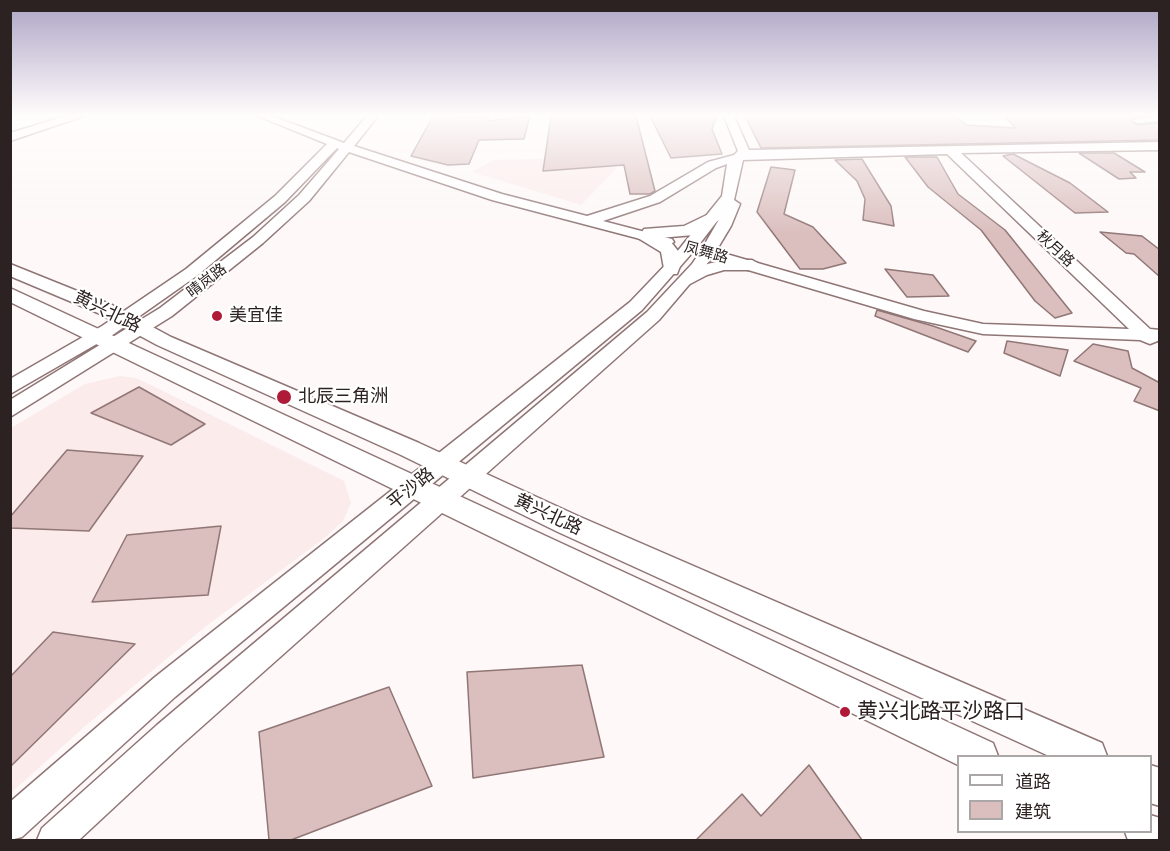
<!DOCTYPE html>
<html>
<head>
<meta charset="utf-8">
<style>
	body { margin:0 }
	#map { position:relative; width:1170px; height:851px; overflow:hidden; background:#fef8f8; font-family:"Fira Sans Condensed","Noto Sans SC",sans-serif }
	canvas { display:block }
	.frame { position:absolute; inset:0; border:12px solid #2d2222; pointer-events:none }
	.legend { position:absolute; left:957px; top:755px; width:195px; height:78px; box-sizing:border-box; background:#fff; border:2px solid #aba7a7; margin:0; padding:8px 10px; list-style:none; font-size:18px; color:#2d2222 }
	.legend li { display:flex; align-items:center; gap:12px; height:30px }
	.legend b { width:30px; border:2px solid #aba7a7 }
</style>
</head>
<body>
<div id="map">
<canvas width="1170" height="851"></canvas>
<div class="frame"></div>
<ul class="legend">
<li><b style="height:8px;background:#fff"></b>道路</li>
<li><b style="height:16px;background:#dbbebe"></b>建筑</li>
</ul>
</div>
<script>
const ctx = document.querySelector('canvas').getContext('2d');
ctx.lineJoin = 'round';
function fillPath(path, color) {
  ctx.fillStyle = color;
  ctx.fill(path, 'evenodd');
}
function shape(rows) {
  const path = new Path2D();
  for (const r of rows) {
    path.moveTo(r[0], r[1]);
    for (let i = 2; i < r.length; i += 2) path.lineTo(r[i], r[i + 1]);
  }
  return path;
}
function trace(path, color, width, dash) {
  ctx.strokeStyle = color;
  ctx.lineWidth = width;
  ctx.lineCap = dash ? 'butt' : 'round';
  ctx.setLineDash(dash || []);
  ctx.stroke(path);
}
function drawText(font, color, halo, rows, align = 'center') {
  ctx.font = font + ' "Fira Sans Condensed","Noto Sans SC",sans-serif';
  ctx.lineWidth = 4.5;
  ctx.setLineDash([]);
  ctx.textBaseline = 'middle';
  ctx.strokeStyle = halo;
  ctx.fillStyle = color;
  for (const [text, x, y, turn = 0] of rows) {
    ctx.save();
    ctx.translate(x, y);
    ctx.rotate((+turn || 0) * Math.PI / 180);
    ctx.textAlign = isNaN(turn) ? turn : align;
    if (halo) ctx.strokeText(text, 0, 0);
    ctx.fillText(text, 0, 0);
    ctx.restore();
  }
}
const built = shape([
	[564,158,617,168,581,205,472,172,493,160],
	[120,376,135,378,149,384,344,481,351,503,343,521,327,536,205,627,84,727,11,793,11,428,85,384]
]);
const building = shape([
	[433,116,489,117,487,121,530,116,524,139,479,140,469,164,448,165,411,156,433,116],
	[551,116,636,116,655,191,650,194,630,194,624,165,543,171,551,116],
	[650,116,717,116,712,129,722,154,671,158,650,116],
	[745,116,955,116,967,125,1016,128,1004,116,1146,116,1131,120,1137,125,1160,123,1160,140,761,148,745,116],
	[1079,153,1114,153,1145,172,1130,172,1136,178,1119,179,1079,153],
	[1013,154,1070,183,1108,212,1075,213,1003,156,1013,154],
	[905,157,937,157,958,194,1005,230,1072,313,1055,318,1035,301,981,230,928,187,905,157],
	[862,159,891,206,894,226,863,220,865,199,857,181,835,160,862,159],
	[771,167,795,170,784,214,813,227,846,263,823,269,800,269,757,212,771,167],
	[1100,232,1142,236,1160,250,1160,277,1134,254,1126,253,1100,232],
	[885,269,933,275,949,296,907,297,885,269],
	[877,310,933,326,976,341,968,352,875,316,877,310],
	[1007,341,1068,350,1060,376,1004,353,1007,341],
	[1093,344,1128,351,1132,368,1160,383,1160,411,1134,401,1141,388,1074,361,1093,344],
	[139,387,205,424,171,445,91,413,139,387],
	[67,450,143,456,89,531,10,528,10,517,67,450],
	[221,526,208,595,92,602,127,535,221,526],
	[53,632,135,644,10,767,10,677,53,632],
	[582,665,604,757,473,778,467,672,582,665],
	[389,687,432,786,291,840,269,840,259,732,389,687],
	[809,765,862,840,696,840,742,794,761,816,809,765]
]);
const minor = shape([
	[1160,116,1160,121,1137,123,1133,120,1160,116]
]);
const tertiary = shape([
	[258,116,272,116,344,143,367,116,378,116,354,146,502,194,587,216,650,196,708,162,734,155,738,151,724,116,734,116,749,150,1160,142,1160,150,961,153,1150,329,1160,330,1160,340,1150,344,1140,340,983,334,914,319,711,259,659,320,179,747,79,840,37,840,42,828,157,725,647,312,692,264,698,255,692,253,642,310,175,697,22,837,10,840,10,802,155,677,630,302,672,258,722,196,727,164,716,168,660,202,603,221,672,239,674,242,667,246,492,200,349,152,309,201,263,243,172,316,10,417,10,400,160,308,253,237,299,195,339,149,337,148,285,202,198,275,114,334,10,394,10,379,102,326,186,269,275,196,327,144,258,116],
	[947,154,1129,329,983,324,924,311,716,251,731,226,740,204,734,200,743,160,947,154],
	[721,216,703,247,698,246,721,216]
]);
const secondary = shape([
	[66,116,84,116,10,141,10,133,66,116],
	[713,212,719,214,721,217,719,220,694,235,659,238,671,242,678,251,682,261,677,274,665,274,661,252,638,238,644,229,684,226,713,212],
	[724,260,752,260,761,265,752,270,724,270,707,275,688,285,679,279,695,267,724,260],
	[10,264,112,305,171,337,419,443,578,516,1102,743,1107,756,1049,756,558,532,401,455,157,345,98,313,10,276,10,264],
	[10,288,993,743,998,756,958,756,958,765,10,302,10,288],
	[1150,765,1160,768,1160,806,1150,803,1150,765],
	[1150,815,1160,818,1160,840,1128,840,1125,832,1150,832,1150,815]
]);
const markers = [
	[217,316,6,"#ae1a37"],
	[284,397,8,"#ae1a37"],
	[845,712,6,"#ae1a37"]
];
const farStreetnames = [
	["秋月路",1055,249,43],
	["凤舞路",706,253,15],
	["晴岚路",207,281,-37]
];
const streetNames = [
	["黄兴北路",107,312,26],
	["平沙路",411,489,-39],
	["黄兴北路",548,515,25]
];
const poiNames = [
	["美宜佳",229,316],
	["北辰三角洲",298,397]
];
const nearPoinames = [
	["黄兴北路平沙路口",857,712]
];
fillPath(built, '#fbebeb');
fillPath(building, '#dbbebe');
trace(building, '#917676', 1.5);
trace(minor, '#8f7575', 4);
trace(tertiary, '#8f7575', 3);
trace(secondary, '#8f7575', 3);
fillPath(minor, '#fff');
fillPath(tertiary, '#fff');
fillPath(secondary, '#fff');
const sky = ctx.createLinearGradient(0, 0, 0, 235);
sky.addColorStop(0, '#aca4c5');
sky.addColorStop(0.49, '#fffcfc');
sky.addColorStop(1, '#fffcfc00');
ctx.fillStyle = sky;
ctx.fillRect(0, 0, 1170, 235);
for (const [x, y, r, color] of markers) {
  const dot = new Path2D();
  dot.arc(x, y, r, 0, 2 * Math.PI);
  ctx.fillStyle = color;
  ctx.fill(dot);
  trace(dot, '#fff', 2);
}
drawText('15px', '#2d2222', '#fff', farStreetnames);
drawText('18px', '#2d2222', '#fff', streetNames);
drawText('18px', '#2d2222', '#fff', poiNames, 'left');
drawText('21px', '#2d2222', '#fff', nearPoinames, 'left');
</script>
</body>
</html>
